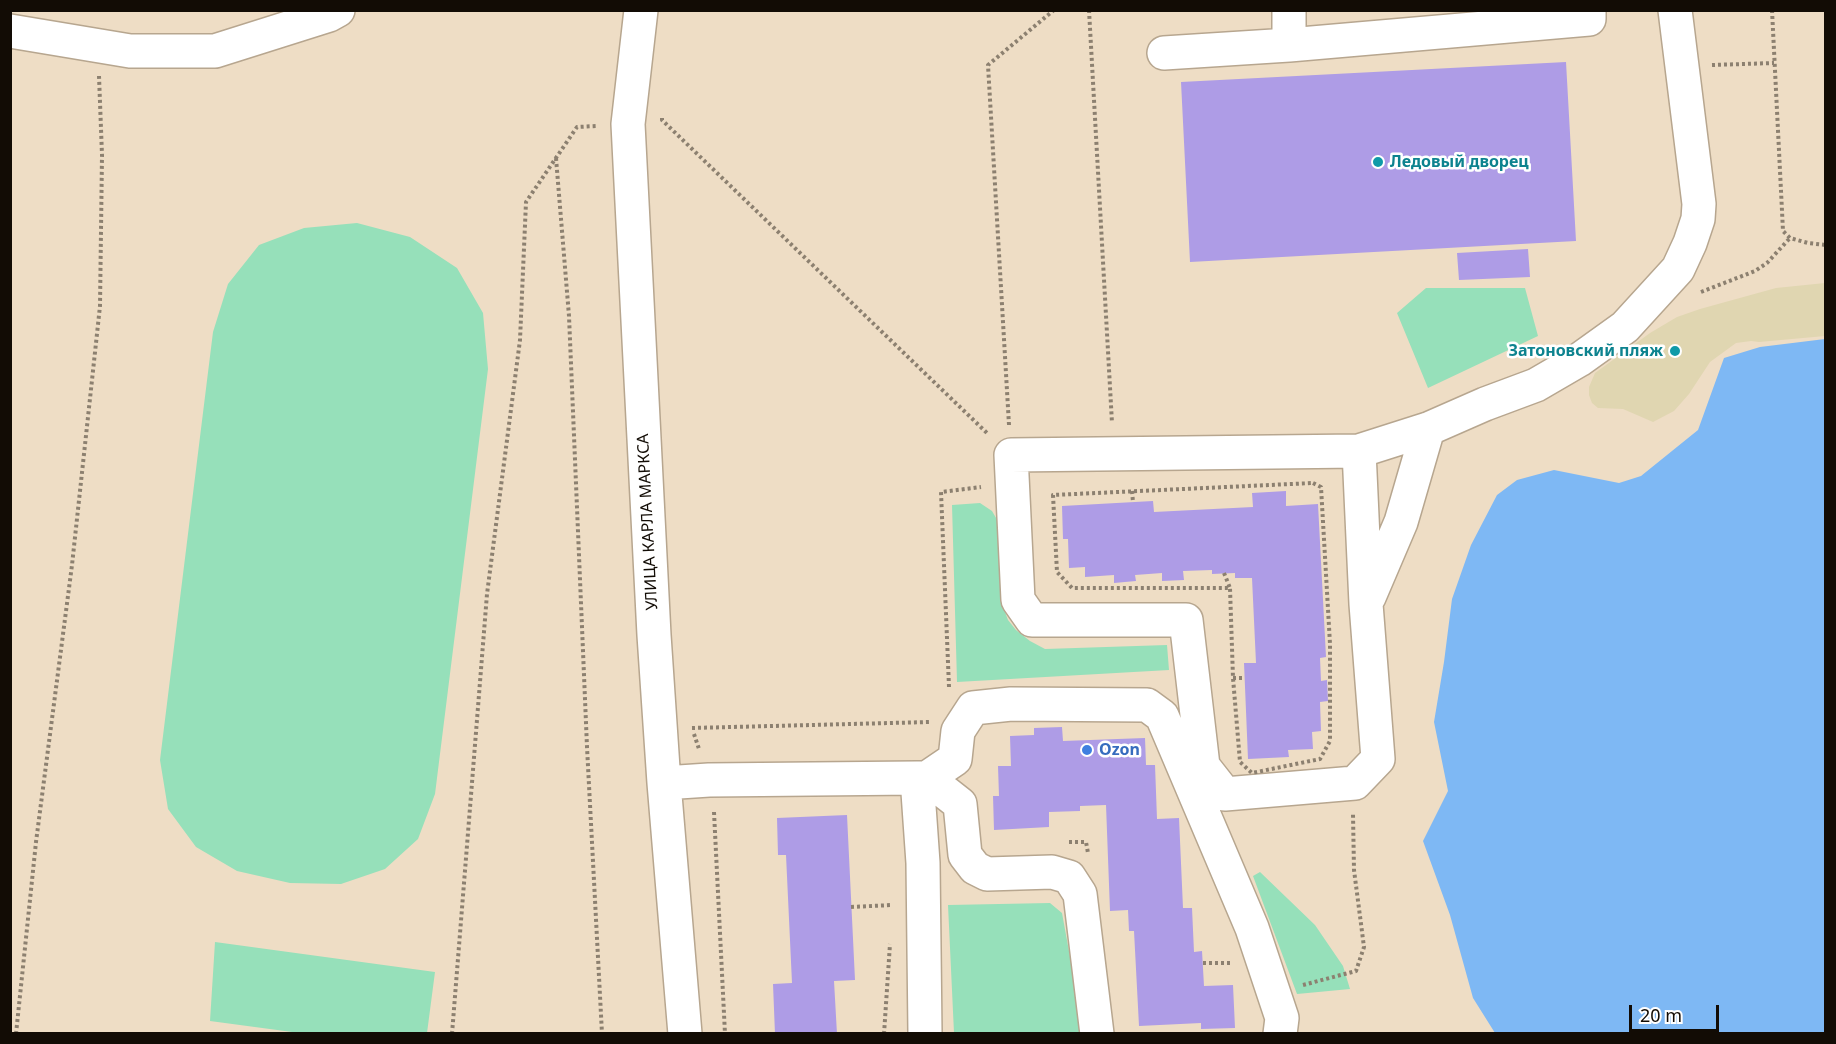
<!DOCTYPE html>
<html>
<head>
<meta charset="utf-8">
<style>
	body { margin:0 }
	#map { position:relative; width:1836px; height:1044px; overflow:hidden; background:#eeddc5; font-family:"Noto Sans",sans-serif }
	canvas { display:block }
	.frame { position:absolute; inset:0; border:12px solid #120c05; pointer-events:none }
	.scale { position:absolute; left:1629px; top:1005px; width:90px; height:27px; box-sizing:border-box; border:3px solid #120c05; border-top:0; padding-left:8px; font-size:18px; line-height:21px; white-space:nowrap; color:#120c05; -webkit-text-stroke:4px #fff; paint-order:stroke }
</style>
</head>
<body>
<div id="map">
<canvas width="1836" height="1044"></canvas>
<div class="frame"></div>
<div class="scale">20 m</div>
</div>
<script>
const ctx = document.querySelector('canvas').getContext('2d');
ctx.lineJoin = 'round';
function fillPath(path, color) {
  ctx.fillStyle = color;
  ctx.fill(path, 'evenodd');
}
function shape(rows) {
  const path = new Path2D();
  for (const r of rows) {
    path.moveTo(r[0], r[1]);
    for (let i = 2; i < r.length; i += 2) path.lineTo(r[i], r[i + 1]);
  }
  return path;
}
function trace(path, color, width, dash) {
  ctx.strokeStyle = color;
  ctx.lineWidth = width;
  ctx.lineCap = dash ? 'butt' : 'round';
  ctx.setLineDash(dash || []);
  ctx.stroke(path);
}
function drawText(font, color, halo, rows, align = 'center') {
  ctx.font = font + ' "Noto Sans",sans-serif';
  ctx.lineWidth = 5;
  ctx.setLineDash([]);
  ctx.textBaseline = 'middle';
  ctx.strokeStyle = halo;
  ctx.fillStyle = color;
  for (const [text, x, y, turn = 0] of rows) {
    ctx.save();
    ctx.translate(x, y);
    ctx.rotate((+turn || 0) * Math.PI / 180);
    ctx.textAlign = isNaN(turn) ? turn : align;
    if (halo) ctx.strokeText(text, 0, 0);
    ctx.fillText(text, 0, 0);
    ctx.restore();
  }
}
const green = shape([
	[357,223,410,237,457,268,483,313,488,369,435,794,418,839,385,869,341,884,290,883,237,871,196,847,168,809,160,760,213,332,228,284,259,245,304,228],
	[1426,288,1525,288,1538,336,1428,388,1397,313],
	[980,503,992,511,999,523,1002,604,1008,620,1016,630,1030,641,1045,649,1167,645,1169,670,957,682,952,505],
	[1260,872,1315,925,1343,966,1350,989,1297,994,1253,876],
	[1050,903,1062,913,1084,1033,954,1033,948,905],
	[215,942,435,972,427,1033,307,1034,210,1021]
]);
const sand = shape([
	[1825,283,1825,336,1759,342,1751,341,1736,343,1710,362,1689,394,1674,411,1653,422,1623,409,1598,408,1592,403,1589,395,1589,387,1595,373,1650,333,1677,317,1700,309,1776,288]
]);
const water = shape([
	[1825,339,1825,1033,1495,1033,1473,998,1450,915,1423,841,1448,791,1434,722,1444,662,1452,599,1471,545,1497,495,1517,480,1554,470,1619,483,1641,476,1698,430,1724,358,1760,347]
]);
const building = shape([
	[1566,62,1576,241,1190,262,1181,82],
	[1528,249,1530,277,1459,280,1457,253],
	[1286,491,1286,506,1318,504,1326,657,1320,658,1321,681,1327,680,1328,701,1320,702,1321,731,1312,732,1313,749,1288,750,1289,757,1248,759,1244,663,1256,663,1252,578,1235,578,1235,573,1212,574,1212,570,1183,571,1184,580,1162,581,1162,573,1135,575,1136,581,1114,583,1114,575,1085,577,1085,567,1069,568,1068,539,1063,539,1062,506,1153,501,1154,512,1253,507,1252,493],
	[1062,727,1063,741,1145,738,1146,765,1155,765,1157,819,1179,818,1183,908,1192,908,1194,952,1202,951,1204,986,1233,985,1235,1028,1201,1029,1201,1023,1139,1026,1134,931,1129,931,1128,910,1110,911,1106,805,1080,806,1080,811,1049,812,1049,827,994,830,993,796,999,796,998,766,1011,766,1010,736,1034,735,1034,728],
	[847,815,855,980,834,981,837,1034,775,1034,773,984,792,983,786,855,778,855,777,818]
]);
const path = shape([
	[1089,10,1112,423],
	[1772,10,1783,231,1790,238,1808,243,1826,245],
	[1712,65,1774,63],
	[662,118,662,120,988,434],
	[556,158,569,316,587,747,602,1034],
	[1701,292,1755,271,1767,263,1790,238],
	[1009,425,988,65,1054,10],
	[1313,483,1321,487,1330,644,1330,741,1320,759,1252,773,1240,762,1233,678,1230,588,1072,588,1057,572,1053,495,1313,483],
	[1132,491,1133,502],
	[1224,573,1230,588],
	[1233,678,1244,678],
	[949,687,941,492,981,487],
	[692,728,930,722],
	[694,734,699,749],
	[714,812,725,1034],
	[1069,842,1086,842,1088,853],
	[851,907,892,905],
	[1203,963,1232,963],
	[1303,985,1356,971,1364,947,1354,870,1353,814],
	[16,1034,36,842,72,565,100,306,102,155,99,76],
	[452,1034,487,594,520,340,526,202,577,127,596,126],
	[884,1034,890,944]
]);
const minor = shape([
	[641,10,628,124,654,635,664,783,685,1034],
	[10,31,130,51,215,51,329,15,338,10],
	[1289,45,1289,10],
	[1164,53,1289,45,1589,19,1589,10],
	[1359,451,1011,455,1018,600,1032,620,1186,620,1203,766,1225,794,1355,783,1378,759,1366,604,1359,451,1428,429,1485,404,1536,385,1579,360,1625,327,1678,269,1690,243,1698,219,1699,204,1675,10],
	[1369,597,1401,522,1428,429],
	[917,778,927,778,955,759,958,731,973,708,1011,704,1147,705,1162,716,1252,928,1282,1018,1280,1034],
	[927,778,960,804,965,855,975,868,987,874,1052,872,1069,877,1080,894,1097,1034],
	[664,783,709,780,917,778,923,863,925,1034]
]);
const markers = [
	[1378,162,6,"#0f9aa8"],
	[1675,351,6,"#0f9aa8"],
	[1087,750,6,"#3f7fe0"]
];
const cultureNames = [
	["Ледовый дворец",1390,162],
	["Затоновский пляж",1663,351,"right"]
];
const streetNames = [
	["УЛИЦА КАРЛА МАРКСА",648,522,-93]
];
const shopNames = [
	["Ozon",1099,750]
];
fillPath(green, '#96e0ba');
fillPath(sand, '#e0d6b1');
fillPath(water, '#7eb8f4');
fillPath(building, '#ae9ce6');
trace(minor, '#b7a68f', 36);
trace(path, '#8c8070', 4, [3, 3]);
trace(minor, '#fff', 33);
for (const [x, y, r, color] of markers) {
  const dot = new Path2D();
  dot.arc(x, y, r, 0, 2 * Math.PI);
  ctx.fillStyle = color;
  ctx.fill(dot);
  trace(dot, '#fff', 2);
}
drawText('bold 16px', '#0d838f', '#fff', cultureNames, 'left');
drawText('16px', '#120c05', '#fff', streetNames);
drawText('bold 16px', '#366cbe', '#fff', shopNames, 'left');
</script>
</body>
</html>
